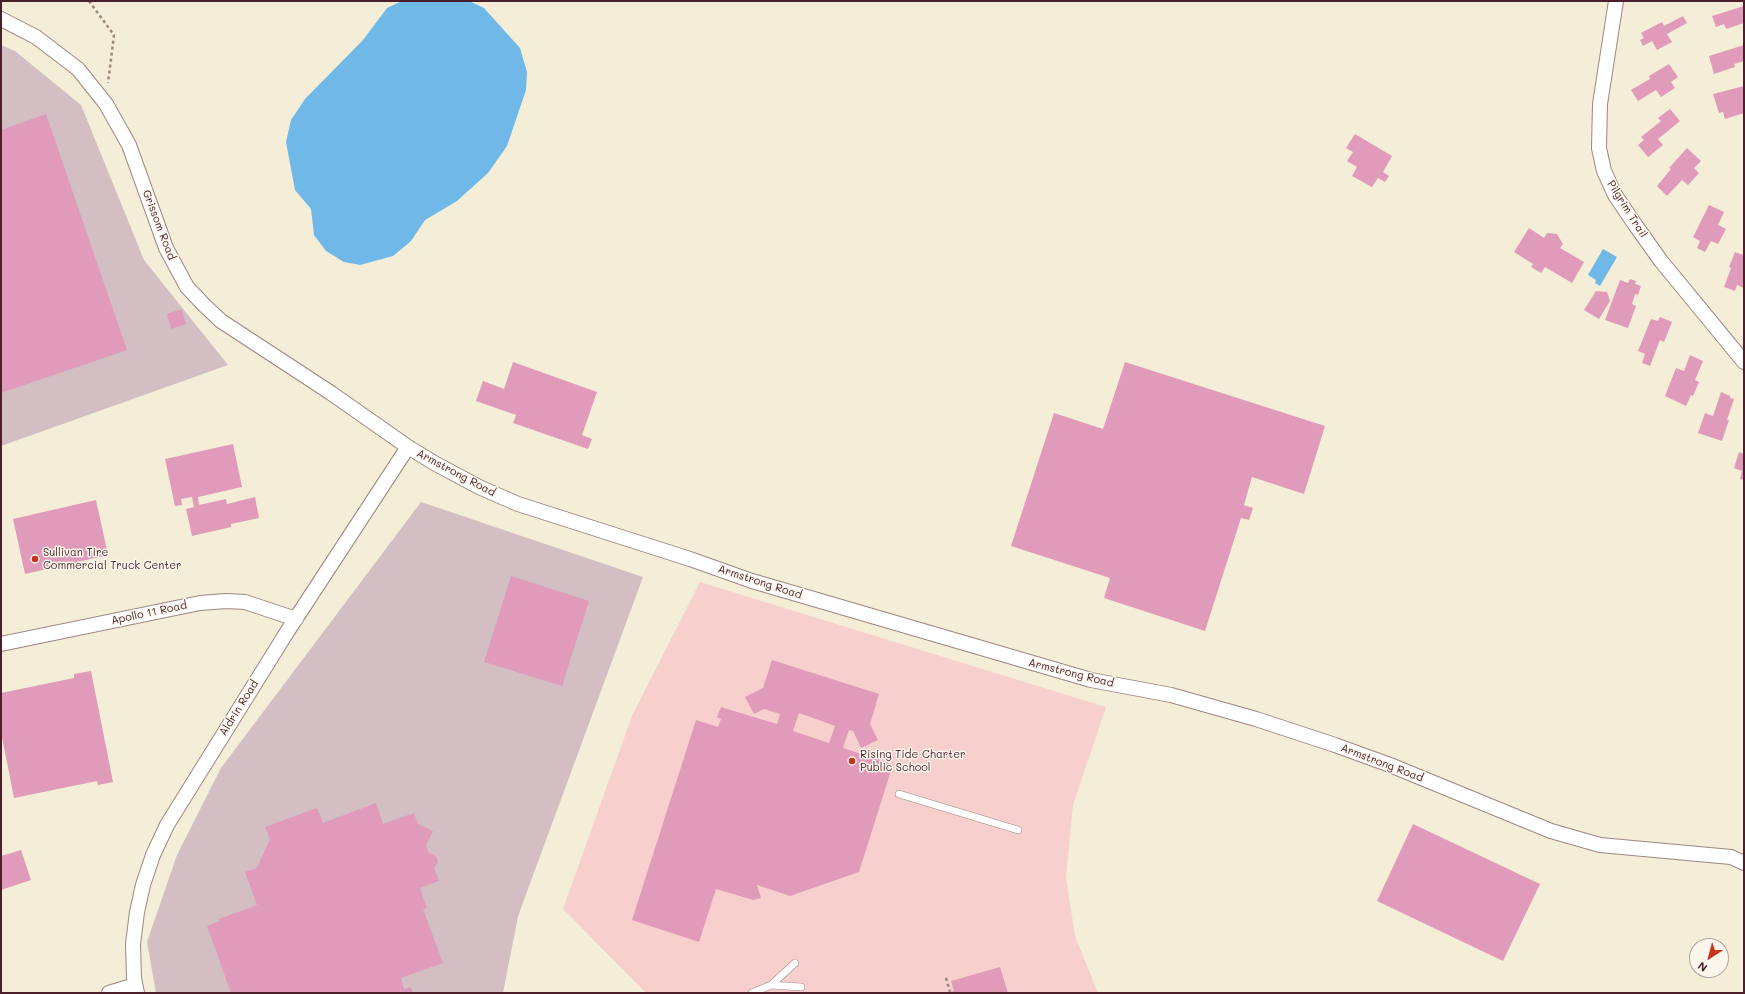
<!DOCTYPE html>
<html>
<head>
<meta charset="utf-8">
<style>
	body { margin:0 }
	#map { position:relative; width:1745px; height:994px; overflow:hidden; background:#f4edd7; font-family:Mali,sans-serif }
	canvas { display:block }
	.frame { position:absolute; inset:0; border:2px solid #4a1f2b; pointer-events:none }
	.north { position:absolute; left:1689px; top:938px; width:40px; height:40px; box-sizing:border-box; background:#fbf7ec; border:1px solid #b4a19f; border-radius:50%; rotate:216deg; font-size:11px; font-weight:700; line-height:16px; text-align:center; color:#4a1f2b }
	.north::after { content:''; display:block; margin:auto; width:14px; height:18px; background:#c8321e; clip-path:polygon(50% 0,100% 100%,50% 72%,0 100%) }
</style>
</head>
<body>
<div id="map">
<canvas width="1745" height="994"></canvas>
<div class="frame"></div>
<div class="north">N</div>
</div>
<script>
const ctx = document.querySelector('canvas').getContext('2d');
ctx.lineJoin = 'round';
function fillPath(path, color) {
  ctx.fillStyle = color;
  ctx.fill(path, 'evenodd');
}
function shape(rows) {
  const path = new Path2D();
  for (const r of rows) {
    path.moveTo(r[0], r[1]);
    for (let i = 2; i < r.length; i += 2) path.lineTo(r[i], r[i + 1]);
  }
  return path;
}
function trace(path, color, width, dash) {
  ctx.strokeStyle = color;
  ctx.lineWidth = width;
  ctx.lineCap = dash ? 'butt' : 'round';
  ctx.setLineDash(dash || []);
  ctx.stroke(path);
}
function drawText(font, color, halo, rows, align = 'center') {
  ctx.font = font + ' Mali,sans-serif';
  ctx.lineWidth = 3;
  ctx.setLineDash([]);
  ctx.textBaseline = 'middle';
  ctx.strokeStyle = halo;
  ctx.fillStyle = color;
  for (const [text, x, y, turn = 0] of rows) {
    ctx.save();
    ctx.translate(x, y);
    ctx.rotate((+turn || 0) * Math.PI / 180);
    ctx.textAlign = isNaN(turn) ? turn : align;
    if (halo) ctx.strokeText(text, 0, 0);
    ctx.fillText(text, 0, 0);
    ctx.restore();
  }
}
const built = shape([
	[700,582,1106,707,1073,805,1066,877,1075,936,1098,993,646,993,563,909,632,716]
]);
const industrial = shape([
	[1,45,15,51,81,105,144,260,228,365,1,446],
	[421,502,643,577,518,916,503,993,156,993,147,942,177,855,221,768]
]);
const water = shape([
	[402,1,469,1,484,8,520,48,527,72,526,90,507,146,488,173,457,201,425,220,411,241,393,256,360,265,344,262,326,251,314,235,311,209,295,190,286,142,291,120,305,99,363,40,387,8],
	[1603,249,1617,257,1600,286,1595,283,1596,280,1588,275]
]);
const building = shape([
	[1744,6,1744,23,1726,29,1724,24,1716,27,1712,16],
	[1683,16,1687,23,1667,34,1672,42,1657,50,1652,41,1643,46,1640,40,1644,38,1641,33,1662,22,1664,26],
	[1744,45,1744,61,1734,64,1735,67,1714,74,1709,56],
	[1669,64,1678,77,1671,82,1675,88,1661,97,1656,90,1638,101,1631,90,1650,79,1649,76],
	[1744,86,1744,113,1725,119,1723,112,1719,113,1713,94],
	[1670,109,1680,121,1658,139,1663,145,1648,157,1638,145,1644,140,1641,137,1661,121,1658,118],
	[46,114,127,350,1,393,1,130],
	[1355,134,1392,156,1383,172,1389,176,1385,182,1378,178,1372,187,1352,176,1357,167,1347,161,1353,152,1346,148],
	[1687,148,1701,161,1694,168,1699,173,1688,185,1682,180,1667,196,1657,186,1671,169,1669,168],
	[1709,205,1724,212,1718,225,1726,229,1718,244,1711,241,1705,252,1697,248,1700,241,1693,237],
	[1529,228,1544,238,1547,233,1557,234,1563,244,1560,248,1584,262,1572,283,1545,267,1541,273,1531,267,1533,264,1514,252],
	[1744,251,1744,288,1737,285,1735,291,1724,287,1731,268,1729,267,1735,252,1743,255],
	[1630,279,1636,281,1635,284,1641,286,1638,295,1635,294,1632,304,1636,306,1628,328,1605,320,1620,280,1628,283],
	[1596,291,1607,292,1610,301,1599,319,1584,310],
	[182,309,186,324,171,329,167,314],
	[1660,317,1672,322,1664,342,1660,340,1650,366,1642,363,1645,354,1638,351,1651,319,1658,321],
	[1690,355,1703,361,1695,380,1699,382,1693,396,1691,395,1686,406,1665,396,1676,368,1684,371],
	[513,362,597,392,582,435,592,439,588,449,513,423,516,415,476,401,483,381,504,389],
	[1125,362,1325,426,1304,494,1252,477,1244,505,1253,508,1249,520,1241,518,1205,631,1104,598,1110,578,1011,546,1054,413,1103,429],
	[1721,392,1730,396,1730,398,1734,399,1727,420,1729,420,1722,441,1698,433,1705,413,1713,416],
	[233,444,242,487,198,497,199,505,226,499,227,504,255,497,259,518,231,524,231,527,192,536,186,509,194,507,192,497,181,499,182,505,175,506,165,459],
	[1739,452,1744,454,1744,480,1740,479,1742,471,1734,468],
	[96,500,108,555,25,574,13,519],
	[511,576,589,601,562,686,484,662],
	[772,660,879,694,870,724,878,740,861,748,853,731,849,730,843,748,871,757,873,751,880,754,879,760,893,764,859,872,790,896,757,885,761,898,753,900,716,889,699,942,632,920,696,720,718,727,721,719,717,717,721,707,777,724,780,714,764,709,754,714,745,697,763,688],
	[799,713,835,726,829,743,793,731],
	[91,671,113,782,98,785,97,781,14,798,1,732,1,693,74,678,74,674],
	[376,803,383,824,414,813,418,824,433,831,426,845,428,852,436,856,438,862,434,868,439,881,420,888,427,908,423,909,443,963,401,978,404,989,411,987,413,993,231,993,207,926,220,921,219,919,257,905,245,872,257,868,270,839,265,827,317,808,323,823],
	[1413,824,1540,884,1503,961,1377,901],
	[21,850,31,880,1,890,1,856],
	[1000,967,1008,993,948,993,954,991,951,981]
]);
const path = shape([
	[89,1,114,35,108,83],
	[946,978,950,992]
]);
const lane = shape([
	[899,794,1018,830],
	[771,985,795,963],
	[752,993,771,985,801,987]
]);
const street = shape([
	[1616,1,1600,104,1599,148,1604,171,1615,195,1636,226,1661,261,1744,362],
	[1,19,36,37,78,69,106,104,129,145,166,248,187,287,204,305,221,321,331,393,408,447,436,464,479,487,518,504,690,559,752,581,1091,680,1171,695,1256,719,1335,745,1390,765,1551,831,1600,845,1731,857,1744,863],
	[1,644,200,603,226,601,245,602,296,619],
	[109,993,135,985],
	[137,993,134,978,133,944,137,912,143,885,153,855,167,825,287,632,408,447]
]);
const markers = [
	[35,559,4,"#c8321e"],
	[852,761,4,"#c8321e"]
];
const streetNames = [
	["Pilgrim Trail",1627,209,58],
	["Grissom Road",159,225,69],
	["Armstrong Road",456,473,28],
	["Armstrong Road",760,582,18],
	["Apollo 11 Road",149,613,-12],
	["Armstrong Road",1071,673,14],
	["Aldrin Road",239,708,-58],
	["Armstrong Road",1382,763,21]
];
const poiNames = [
	["Sullivan Tire",43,553],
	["Commercial Truck Center",43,566],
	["Rising Tide Charter",860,755],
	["Public School",860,768]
];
fillPath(built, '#f7d0cd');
fillPath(industrial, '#d2bec3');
fillPath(water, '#6fb8e7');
fillPath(building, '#e19bba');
trace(lane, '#9f8681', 8);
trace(street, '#9f8681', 16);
trace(path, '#9f8681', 2.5, [3, 3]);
trace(lane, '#fff', 7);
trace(street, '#fff', 14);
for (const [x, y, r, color] of markers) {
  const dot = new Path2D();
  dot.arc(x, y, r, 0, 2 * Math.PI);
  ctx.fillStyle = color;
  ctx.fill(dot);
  trace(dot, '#fbf7ec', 1.5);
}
drawText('11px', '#4a1f2b', '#fbf7ec', streetNames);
drawText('11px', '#4a1f2b', '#fbf7ec', poiNames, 'left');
</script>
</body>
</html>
